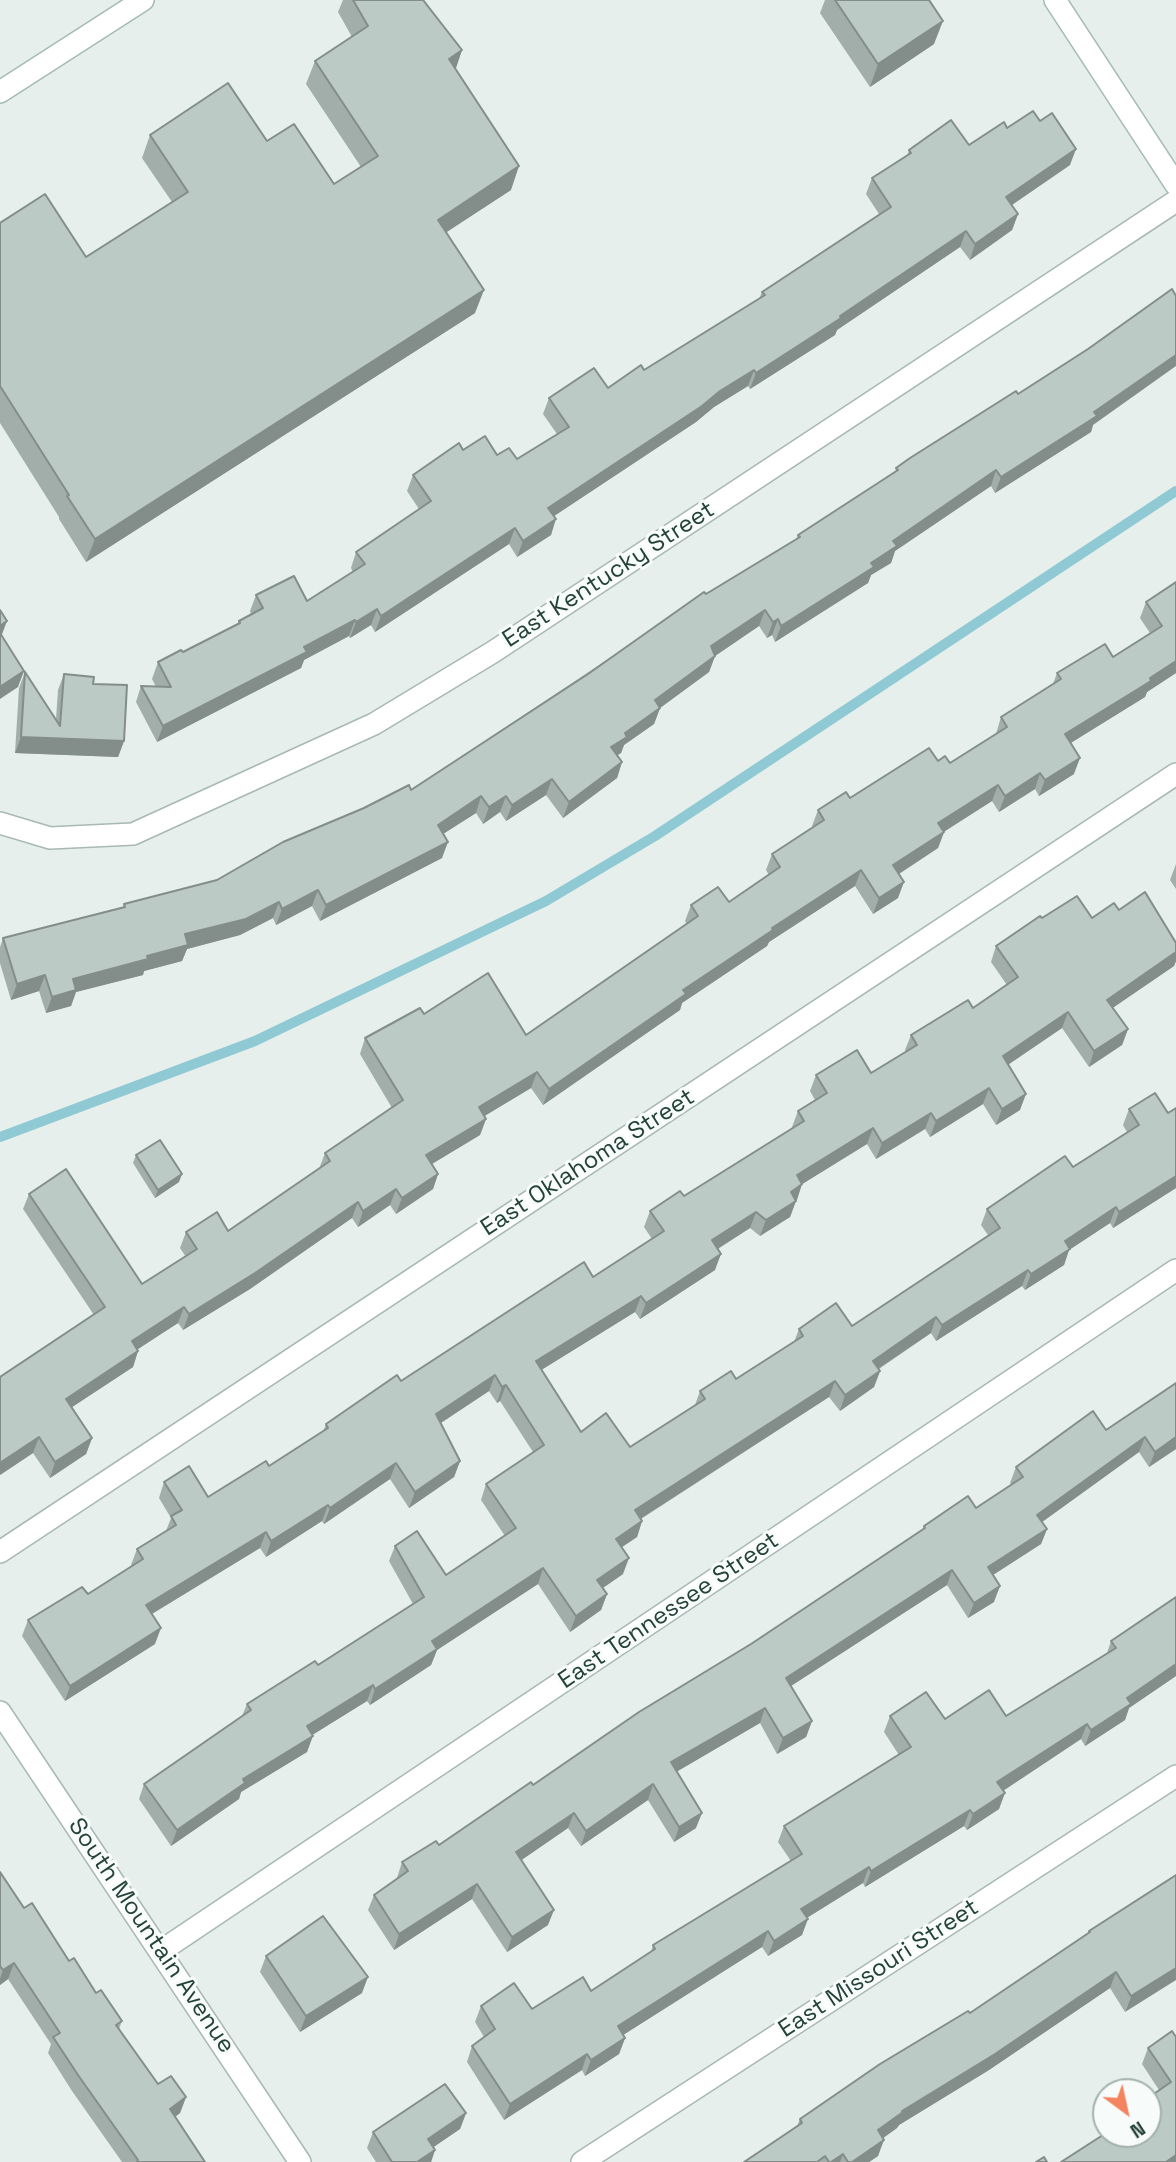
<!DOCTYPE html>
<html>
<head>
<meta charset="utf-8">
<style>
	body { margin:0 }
	#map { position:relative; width:1176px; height:2162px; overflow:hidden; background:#e6efeb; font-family:"Space Grotesk",sans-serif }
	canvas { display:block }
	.north { position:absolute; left:1092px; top:2078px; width:70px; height:70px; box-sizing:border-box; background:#f7fbf9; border:2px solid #a3b1ad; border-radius:50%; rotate:147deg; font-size:19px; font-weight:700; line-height:28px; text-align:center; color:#24423a }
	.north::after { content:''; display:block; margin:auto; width:24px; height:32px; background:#f4845f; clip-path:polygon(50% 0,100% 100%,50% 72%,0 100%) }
</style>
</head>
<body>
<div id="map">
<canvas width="1176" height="2162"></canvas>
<div class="north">N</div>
</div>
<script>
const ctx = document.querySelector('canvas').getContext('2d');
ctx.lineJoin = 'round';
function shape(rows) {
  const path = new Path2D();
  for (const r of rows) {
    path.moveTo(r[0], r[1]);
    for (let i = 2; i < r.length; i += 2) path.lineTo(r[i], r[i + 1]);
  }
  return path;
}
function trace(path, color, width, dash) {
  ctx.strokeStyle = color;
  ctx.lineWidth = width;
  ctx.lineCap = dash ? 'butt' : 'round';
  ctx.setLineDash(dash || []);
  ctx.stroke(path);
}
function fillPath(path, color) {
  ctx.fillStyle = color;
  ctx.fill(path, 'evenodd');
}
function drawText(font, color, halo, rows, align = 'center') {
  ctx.font = font + ' "Space Grotesk",sans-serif';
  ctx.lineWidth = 6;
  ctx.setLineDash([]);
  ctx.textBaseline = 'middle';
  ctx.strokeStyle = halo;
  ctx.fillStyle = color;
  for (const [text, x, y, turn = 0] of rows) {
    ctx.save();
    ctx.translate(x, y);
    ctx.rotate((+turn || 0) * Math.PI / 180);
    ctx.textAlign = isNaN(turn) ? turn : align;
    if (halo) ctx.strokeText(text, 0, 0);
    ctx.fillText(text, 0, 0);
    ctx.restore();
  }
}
const stream = shape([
	[0,1137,255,1041,546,901,655,836,1176,491]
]);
const street = shape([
	[0,823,50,838,133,834,374,724,493,652,1176,201],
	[0,1552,1176,774],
	[0,1712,300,2162],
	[161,1951,1176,1270],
	[582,2162,1176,1776]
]);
const secondary = shape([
	[1055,0,1176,185],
	[0,92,143,0]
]);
const wall = shape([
	[343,0,423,0,462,50,455,70,511,190,446,232,475,313,86,562,59,519,59,517,0,423,0,223,86,257,172,202,142,158,150,135,267,141,334,184,361,167,306,84,315,61,352,37,338,12],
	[825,0,929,0,934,44,870,87,820,13],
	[1007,128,1070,165,1012,205,1018,214,1012,230,970,260,960,247,837,330,835,335,750,389,748,386,714,407,696,422,554,516,551,535,517,557,509,544,375,632,371,625,350,638,349,636,304,660,301,668,157,742,136,702,141,686,156,687,152,679,158,662,183,652,237,625,239,621,251,614,250,611,256,595,307,601,353,572,351,568,356,552,419,509,407,491,413,475,463,450,517,459,557,434,543,414,549,398,608,388,644,370,759,299,762,292,879,214,866,194,872,178,907,156,909,150,969,145],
	[1018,394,1093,425,1091,432,995,493,991,486,895,551,891,563,871,575,868,583,775,642,772,635,767,638,759,626,715,656,709,672,660,708,654,724,624,745,621,753,617,755,622,762,617,778,563,818,546,795,506,821,500,812,483,824,476,813,443,834,442,858,320,921,312,906,276,925,273,918,240,935,187,949,182,961,144,971,143,975,76,992,71,1006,46,1013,39,991,11,1000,0,963,0,947,3,938,123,908,124,904,217,880,411,790,706,594,796,539,798,535,895,473,896,468],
	[1176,582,1176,673,1147,692,1145,697,1071,743,1074,774,1039,796,1035,789,999,812,992,801,944,832,938,848,899,874,898,898,873,914,855,886,769,942,767,946,682,1003,680,1010,543,1105,531,1088,484,1116,486,1119,480,1135,432,1164,438,1174,433,1189,396,1214,390,1205,358,1227,352,1218,250,1289,183,1330,178,1323,137,1349,138,1351,133,1367,72,1407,92,1438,86,1454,50,1478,33,1453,0,1475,94,1315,23,1209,29,1194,142,1284,186,1257,180,1248,186,1232,228,1231,319,1169,325,1153,392,1108,360,1054,365,1038,424,1014,526,1035,687,924,685,921,691,905,729,902,769,875,766,870,772,854,813,827,812,826,818,810,850,798,938,761,950,763,996,734,1001,717,1053,684,1057,673,1113,657,1150,633,1140,618,1146,602],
	[25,672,56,719,58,690,64,674,93,684,124,741,118,757,15,753,19,688],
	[1176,864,1176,889,1170,880],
	[1119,910,1176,943,1176,961,1174,966,1112,1008,1128,1029,1122,1045,1089,1067,1062,1028,1008,1065,1020,1110,996,1125,983,1104,930,1137,925,1129,876,1159,867,1144,802,1184,790,1217,760,1236,750,1228,718,1249,715,1270,640,1319,635,1312,541,1370,581,1432,630,1447,695,1405,700,1391,736,1379,794,1342,799,1329,852,1326,988,1235,981,1225,987,1209,1073,1167,1127,1132,1123,1125,1129,1109,1168,1113,1176,1108,1176,1188,1113,1228,1110,1223,1069,1250,1064,1265,1025,1290,1022,1286,936,1341,931,1333,879,1369,880,1371,874,1387,840,1411,829,1397,641,1519,642,1521,637,1537,622,1547,623,1574,603,1588,607,1594,601,1610,570,1632,538,1584,437,1650,431,1665,370,1705,367,1701,312,1735,307,1752,241,1792,239,1799,171,1846,139,1799,144,1784,242,1716,247,1704,318,1665,413,1604,389,1561,395,1546,446,1575,505,1536,481,1500,486,1484,533,1452,500,1401,497,1403,489,1391,441,1423,460,1461,454,1477,409,1508,390,1479,324,1524,322,1521,266,1557,260,1548,152,1614,155,1644,65,1701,22,1636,28,1620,88,1594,132,1566,131,1565,137,1549,166,1531,171,1518,159,1498,164,1482,208,1497,269,1466,323,1432,326,1424,401,1381,593,1277,652,1239,644,1227,650,1211,684,1196,793,1128,792,1127,798,1111,815,1100,810,1091,816,1075,871,1073,906,1052,905,1050,911,1035,973,1008,1007,985,991,962,996,946,1042,918,1092,918],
	[136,1155,179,1182,155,1198,133,1163],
	[1176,1383,1176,1449,1149,1467,1139,1452,1042,1522,1047,1529,1041,1544,993,1575,994,1602,968,1618,947,1585,791,1686,812,1721,806,1737,777,1754,760,1723,677,1771,696,1828,674,1842,648,1800,581,1846,568,1828,521,1860,548,1925,507,1952,472,1899,394,1950,368,1910,374,1895,397,1879,397,1878,402,1862,439,1845,751,1644,922,1531,924,1526,976,1508,1012,1485,1010,1483,1016,1467,1106,1430],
	[1176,1597,1176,1676,1129,1708,1125,1720,1085,1746,1081,1739,1003,1791,999,1809,967,1830,964,1826,865,1887,863,1883,807,1918,802,1935,768,1956,762,1947,623,2035,625,2038,619,2054,585,2076,582,2070,504,2120,467,2062,472,2046,484,2037,475,2022,481,2006,532,2009,591,1991,651,1952,653,1945,791,1861,778,1842,784,1826,899,1755,884,1732,890,1716,945,1719,1006,1716,1107,1653,1111,1641],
	[0,1872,24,1908,96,1993,122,2021,119,2029,158,2084,186,2097,180,2113,175,2117,205,2162,122,2162,72,2091,48,2053,51,2044,8,1979,0,1985],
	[1176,1875,1125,2012,1110,1988,989,2070,899,2125,897,2128,883,2138,878,2156,869,2162,744,2162,797,2126,800,2119,970,2013,1088,1934,1089,1931],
	[266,1956,362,1993,300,2032,260,1972],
	[1172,2031,1176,2037,1176,2162,1061,2162,1105,2133,1106,2132,1106,2134,1148,2134,1148,2098,1159,2090,1142,2064,1148,2048],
	[466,2113,460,2129,433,2147,435,2150,431,2162,376,2162,367,2148,373,2132]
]);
const shadedWall = shape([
	[943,21,934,44,870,87,878,64],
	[462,50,454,74,449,59],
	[1076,149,1070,165,1000,213,1006,197],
	[519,166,511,190,430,243,438,220],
	[1018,214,1012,230,970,260,975,244],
	[966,231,960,247,837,330,835,335,750,389,756,373],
	[484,290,475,313,86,562,95,539],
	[1176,355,1176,366,1093,425,1091,432,995,493,1001,477],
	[754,370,748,386,714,407,696,422,542,524,548,508,720,391],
	[996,470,991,486,895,551,891,563,871,575,868,583,775,642,781,626,871,563,893,541],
	[556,519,551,535,517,557,523,541],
	[515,528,509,544,375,632,381,616],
	[377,609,371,625,350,638,356,622],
	[765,610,759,626,715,656,709,672,660,708,654,724,624,745,621,753,605,763,611,747,655,700,711,646],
	[778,619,772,635,767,638,773,622],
	[355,620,349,636,304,660,301,668,157,742,163,726,304,647],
	[7,621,1,637,0,638,0,626],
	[1176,661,1176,673,1147,692,1145,697,1059,750,1065,734],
	[24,671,18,687,0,699,0,687],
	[21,737,124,741,118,757,15,753],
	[1080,758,1074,774,1039,796,1045,780],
	[622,762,617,778,563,818,569,802],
	[1040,773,1035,789,999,812,1005,796],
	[552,779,546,795,506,821,512,805],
	[998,785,992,801,932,839,938,823],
	[481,796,476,813,432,841,438,825],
	[506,796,500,812,483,824,489,807],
	[944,832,938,848,888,881,893,865],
	[448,842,442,858,320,921,326,905],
	[861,870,855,886,769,942,767,946,682,1003,680,1010,543,1105,549,1089,683,990,772,928],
	[904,882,898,898,873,914,879,898],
	[318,890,312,906,276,925,282,909],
	[279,902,273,918,240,935,187,949,182,961,144,971,143,975,76,992,71,1006,46,1013,52,997,73,979,147,956,185,934],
	[1176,952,1176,961,1174,966,1101,1016,1107,1000],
	[45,975,39,991,11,1000,17,984],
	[1068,1012,1062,1028,997,1072,1003,1056],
	[1128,1029,1122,1045,1089,1067,1094,1051],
	[537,1072,531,1088,473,1123,479,1107],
	[989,1088,983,1104,930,1137,936,1121],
	[1026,1094,1020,1110,996,1125,1002,1109],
	[931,1113,925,1129,876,1159,882,1143],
	[486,1119,480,1135,420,1171,426,1155],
	[873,1128,867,1144,791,1191,797,1175],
	[182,1174,179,1182,155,1198,158,1190],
	[438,1174,433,1189,396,1214,402,1198],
	[1176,1176,1176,1188,1113,1228,1119,1212],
	[802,1184,797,1200,785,1208,791,1192],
	[396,1189,390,1205,358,1227,363,1211],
	[796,1201,790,1217,760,1236,766,1220],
	[358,1202,352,1218,250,1289,183,1330,189,1314],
	[1116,1207,1110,1223,1069,1250,1064,1265,1025,1290,1031,1274,1065,1241],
	[756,1212,750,1228,706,1256,712,1240],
	[721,1254,715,1270,640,1319,646,1303],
	[1028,1270,1022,1286,936,1341,942,1325],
	[641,1296,635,1312,530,1377,536,1361],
	[184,1307,178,1323,126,1357,132,1341],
	[936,1317,931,1333,867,1376,873,1361],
	[138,1351,133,1367,60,1415,66,1399],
	[880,1371,874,1387,840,1411,845,1395],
	[495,1375,489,1391,430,1430,436,1414],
	[835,1381,829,1397,629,1526,635,1510],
	[506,1385,500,1401,497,1403,502,1387],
	[39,1437,33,1453,0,1475,0,1463],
	[1145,1437,1139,1452,1031,1530,1037,1515],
	[1176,1437,1176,1449,1149,1467,1155,1452],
	[92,1438,86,1454,50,1478,55,1462],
	[460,1461,454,1477,409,1508,415,1492],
	[396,1463,390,1479,324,1524,330,1508],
	[328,1505,322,1521,266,1557,271,1541],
	[642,1521,637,1537,610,1555,616,1539],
	[1047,1529,1041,1544,982,1582,988,1567],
	[266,1532,260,1548,140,1621,146,1605],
	[629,1558,623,1574,591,1596,597,1580],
	[543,1568,538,1584,437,1650,431,1665,370,1705,375,1689,432,1641],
	[952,1570,947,1585,780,1693,786,1678],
	[1000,1586,994,1602,968,1618,974,1603],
	[607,1594,601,1610,570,1632,576,1616],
	[161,1628,155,1644,65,1701,70,1686],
	[1176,1664,1176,1676,1129,1708,1125,1720,1085,1746,1091,1730,1127,1698],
	[373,1685,367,1701,301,1742,307,1726],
	[765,1708,760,1723,666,1778,671,1762],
	[812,1721,806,1737,777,1754,783,1738],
	[1087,1724,1081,1739,992,1798,997,1782],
	[313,1736,307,1752,241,1792,239,1799,171,1846,177,1830,243,1779],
	[653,1784,648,1800,581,1846,586,1831],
	[1005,1793,999,1809,967,1830,973,1814],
	[970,1810,964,1826,865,1887,871,1871],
	[574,1813,568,1828,510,1868,516,1852],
	[702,1813,696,1828,674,1842,679,1827],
	[869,1867,863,1883,795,1925,801,1909],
	[477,1884,472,1899,394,1950,399,1934],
	[554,1910,548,1925,507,1952,512,1937],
	[808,1919,802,1935,768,1956,774,1941],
	[768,1931,762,1947,612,2042,618,2026],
	[14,1963,8,1979,0,1985,0,1979,3,1970],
	[1176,1968,1176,1980,1125,2012,1131,1996],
	[1116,1972,1110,1988,989,2070,899,2125,897,2128,872,2146,878,2130,902,2111],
	[368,1977,362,1993,300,2032,306,2016],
	[625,2038,619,2054,585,2076,591,2060],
	[587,2054,582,2070,504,2120,510,2104],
	[186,2097,180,2113,164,2125,170,2109],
	[466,2113,460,2129,422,2155,428,2139],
	[884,2140,878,2156,869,2162,852,2162],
	[435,2150,431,2162,417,2162],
	[843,2154,840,2162,831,2162],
	[1176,2155,1176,2162,1166,2162]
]);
const building = shape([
	[353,0,423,0,462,50,449,59,519,166,438,220,484,290,95,539,67,496,69,495,0,386,0,223,45,194,86,257,188,192,150,135,228,83,267,141,294,124,334,184,378,156,315,61,368,26,353,0],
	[835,0,929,0,943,21,878,64,835,0],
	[1033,111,1040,121,1052,113,1076,149,1006,197,1018,214,975,244,966,231,840,316,841,318,756,373,754,370,720,391,702,406,548,508,556,519,523,541,515,528,381,616,377,609,356,622,355,620,304,647,307,652,163,726,141,686,171,687,158,662,181,650,183,652,240,623,239,621,263,608,256,595,294,576,307,601,365,564,356,552,431,501,413,475,459,443,463,450,485,436,497,455,509,448,517,459,569,427,549,398,594,368,608,388,641,365,644,370,765,295,762,292,891,207,872,178,911,153,909,150,951,120,969,145,1004,122,1007,128,1033,111],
	[1172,289,1176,296,1176,355,1094,412,1097,416,1001,477,996,470,893,541,897,546,871,563,874,567,781,626,778,619,773,622,765,610,711,646,715,656,655,700,660,708,625,733,627,737,611,747,622,762,569,802,552,779,512,805,506,796,489,807,481,796,438,825,448,842,326,905,318,890,282,909,279,902,246,919,185,934,188,945,147,956,148,959,73,979,76,990,52,997,45,975,17,984,3,938,125,907,124,904,217,880,283,842,364,808,409,785,411,790,588,674,704,592,706,594,800,537,798,535,898,470,896,468,910,458,1016,391,1018,394,1088,349,1172,289],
	[1176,582,1176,661,1150,678,1151,681,1065,734,1080,758,1045,780,1040,773,1005,796,998,785,938,823,944,832,893,865,904,882,879,898,861,870,772,928,773,930,683,990,686,994,549,1089,537,1072,479,1107,486,1119,426,1155,438,1174,402,1198,396,1189,363,1211,358,1202,255,1273,189,1314,184,1307,132,1341,138,1351,66,1399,92,1438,55,1462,39,1437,0,1463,0,1377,105,1307,29,1194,66,1169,142,1284,197,1249,186,1232,217,1212,228,1231,330,1161,325,1153,403,1100,365,1038,420,1008,424,1014,488,973,526,1035,698,916,691,905,718,887,729,902,780,867,772,854,824,820,818,810,846,792,850,798,929,748,938,761,945,756,950,763,1007,727,1001,717,1061,679,1057,673,1105,644,1113,657,1162,626,1146,602,1176,582],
	[0,610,7,621,0,626,0,610],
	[0,633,24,671,0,687,0,633],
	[25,672,60,726,64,674,94,677,93,684,127,685,124,741,21,737,25,672],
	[1145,892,1176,943,1176,952,1107,1000,1128,1029,1094,1051,1068,1012,1003,1056,1026,1094,1002,1109,989,1088,936,1121,931,1113,882,1143,873,1128,797,1175,802,1184,791,1192,796,1201,766,1220,756,1212,712,1240,721,1254,646,1303,641,1296,536,1361,581,1432,606,1413,630,1447,705,1399,700,1391,731,1371,736,1379,803,1336,799,1329,836,1303,852,1326,1000,1228,987,1209,1065,1156,1073,1167,1139,1125,1129,1109,1155,1093,1168,1113,1176,1108,1176,1176,1119,1212,1116,1207,1065,1241,1070,1249,1031,1274,1028,1270,942,1325,936,1317,873,1361,880,1371,845,1395,835,1381,635,1510,642,1521,616,1539,629,1558,597,1580,607,1594,576,1616,543,1568,432,1641,437,1649,375,1689,373,1685,307,1726,313,1736,243,1779,245,1783,177,1830,144,1784,251,1710,247,1704,315,1661,318,1665,424,1597,395,1546,417,1531,446,1575,516,1528,486,1484,544,1445,506,1385,502,1387,495,1375,436,1414,460,1461,415,1492,396,1463,330,1508,328,1505,271,1541,266,1532,146,1605,161,1628,70,1686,28,1620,82,1587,88,1594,143,1559,137,1549,176,1525,171,1516,182,1510,164,1482,189,1466,208,1497,266,1461,269,1466,328,1428,326,1424,397,1375,401,1381,584,1262,593,1277,664,1231,650,1211,680,1191,684,1196,804,1121,798,1111,827,1093,816,1075,857,1050,871,1073,917,1045,911,1035,968,1000,973,1008,1018,977,996,946,1040,916,1042,918,1077,896,1092,918,1114,903,1119,910,1145,892],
	[160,1140,182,1174,158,1190,136,1155,160,1140],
	[1176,1383,1176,1437,1155,1452,1145,1437,1037,1515,1047,1529,988,1567,1000,1586,974,1603,952,1570,786,1678,812,1721,783,1738,765,1708,671,1762,702,1813,679,1827,653,1784,586,1831,574,1813,516,1852,554,1910,512,1937,477,1884,399,1934,374,1895,408,1871,402,1862,436,1841,439,1845,531,1782,533,1785,639,1712,751,1644,925,1528,924,1526,968,1496,976,1508,1023,1477,1016,1467,1093,1411,1106,1430,1176,1383],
	[1176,1597,1176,1664,1127,1698,1131,1704,1091,1730,1087,1724,997,1782,1005,1793,973,1814,970,1810,871,1871,869,1867,801,1909,808,1919,774,1941,768,1931,618,2026,625,2038,591,2060,587,2054,510,2104,472,2046,495,2029,481,2006,514,1983,532,2009,583,1977,591,1991,655,1949,653,1945,802,1854,784,1826,911,1747,890,1716,926,1692,945,1719,989,1690,1006,1716,1116,1648,1111,1641,1176,1597],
	[0,1872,24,1908,32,1903,69,1961,74,1958,96,1993,101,1990,122,2021,116,2025,158,2084,171,2076,186,2097,170,2109,205,2162,137,2162,138,2160,78,2075,53,2037,60,2033,14,1963,3,1970,0,1966,0,1872],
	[1176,1875,1176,1968,1131,1996,1116,1972,995,2054,902,2111,903,2112,878,2130,884,2140,852,2162,848,2162,843,2154,831,2162,829,2162,825,2156,817,2162,744,2162,802,2123,800,2119,880,2064,968,2011,970,2013,1090,1932,1089,1931,1176,1875],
	[323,1916,368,1977,306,2016,266,1956,323,1916],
	[1172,2031,1176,2037,1176,2155,1166,2162,1061,2162,1106,2133,1106,2134,1148,2134,1148,2098,1171,2082,1148,2048,1172,2031],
	[445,2084,466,2113,428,2139,435,2150,417,2162,392,2162,373,2132,445,2084],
	[1044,2157,1047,2162,1036,2162,1044,2157]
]);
const streetNames = [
	["East Kentucky Street",609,575,-33],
	["East Oklahoma Street",588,1163,-33],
	["East Tennessee Street",669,1611,-34],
	["South Mountain Avenue",151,1936,56],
	["East Missouri Street",879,1969,-33]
];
trace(stream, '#8ec9d4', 10);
trace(street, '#a8b8b2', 24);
trace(secondary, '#a4bbb3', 24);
trace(street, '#fff', 21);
trace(secondary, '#fff', 21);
fillPath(wall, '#a1aea9');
fillPath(shadedWall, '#838d89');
fillPath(building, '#bbcac4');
trace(building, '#838d89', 2);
drawText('24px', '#24423a', '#f7fbf9', streetNames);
</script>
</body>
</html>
